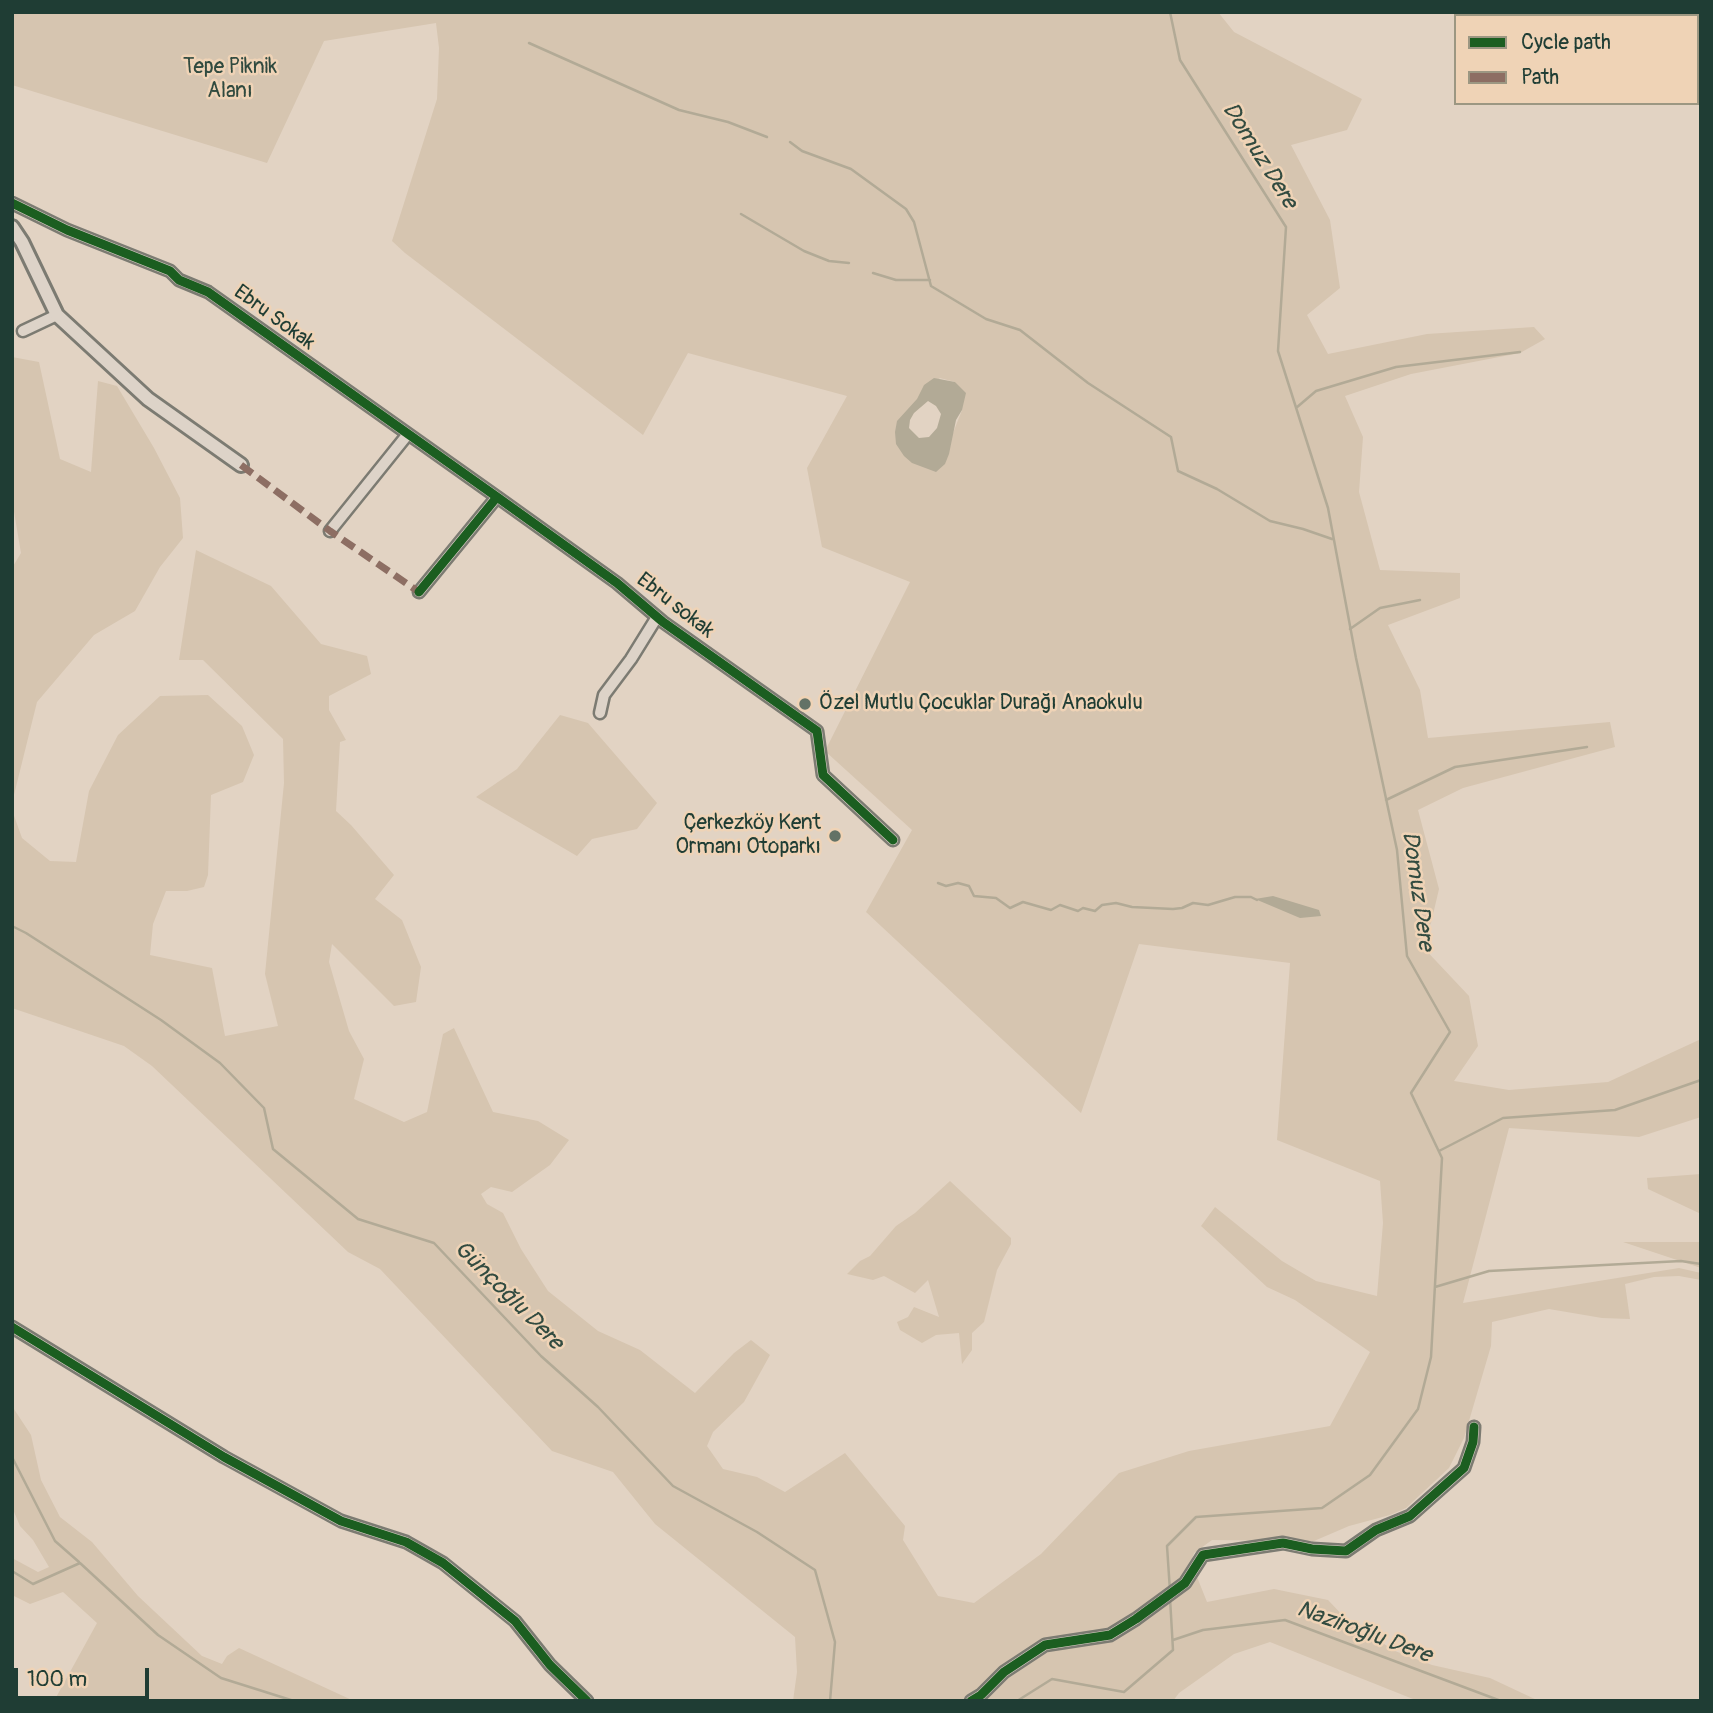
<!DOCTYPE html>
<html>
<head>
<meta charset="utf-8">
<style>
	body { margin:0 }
	#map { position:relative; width:1713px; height:1713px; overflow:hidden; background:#e2d3c3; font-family:Pangolin,sans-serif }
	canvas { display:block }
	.frame { position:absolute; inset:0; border:14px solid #1f3d34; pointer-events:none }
	.legend { position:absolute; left:1454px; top:14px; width:245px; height:91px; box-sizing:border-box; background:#efd3b6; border:2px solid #9c9782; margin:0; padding:9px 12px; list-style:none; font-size:21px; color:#1f3d34 }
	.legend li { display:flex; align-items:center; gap:14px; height:35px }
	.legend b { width:35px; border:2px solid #9c9782 }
	.scale { position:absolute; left:14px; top:1668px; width:135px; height:32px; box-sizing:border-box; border:4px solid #1f3d34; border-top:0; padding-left:9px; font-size:21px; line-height:24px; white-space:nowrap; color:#1f3d34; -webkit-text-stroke:5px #efd3b6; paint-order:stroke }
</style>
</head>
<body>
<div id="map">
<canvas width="1713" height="1713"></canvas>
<div class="frame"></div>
<ul class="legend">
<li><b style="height:9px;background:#1b5e20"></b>Cycle path</li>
<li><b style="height:9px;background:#8d6e63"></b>Path</li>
</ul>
<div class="scale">100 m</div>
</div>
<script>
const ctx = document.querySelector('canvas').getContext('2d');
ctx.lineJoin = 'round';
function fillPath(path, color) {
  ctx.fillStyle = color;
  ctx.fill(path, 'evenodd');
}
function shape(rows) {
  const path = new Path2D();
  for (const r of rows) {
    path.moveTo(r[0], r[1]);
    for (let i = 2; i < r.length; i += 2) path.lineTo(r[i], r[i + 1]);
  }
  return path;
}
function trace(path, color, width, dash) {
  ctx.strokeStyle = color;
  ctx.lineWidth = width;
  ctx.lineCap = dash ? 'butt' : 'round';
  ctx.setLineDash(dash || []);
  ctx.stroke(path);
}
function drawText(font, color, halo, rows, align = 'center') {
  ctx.font = font + ' Pangolin,sans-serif';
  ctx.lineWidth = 5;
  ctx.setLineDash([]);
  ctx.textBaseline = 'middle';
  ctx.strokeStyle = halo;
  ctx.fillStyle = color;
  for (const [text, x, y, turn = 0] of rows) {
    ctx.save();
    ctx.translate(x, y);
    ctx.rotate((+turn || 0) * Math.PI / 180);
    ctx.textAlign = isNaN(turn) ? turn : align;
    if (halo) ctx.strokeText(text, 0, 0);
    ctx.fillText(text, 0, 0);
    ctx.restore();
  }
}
const green = shape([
	[12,12,1218,12,1234,32,1362,99,1347,130,1291,145,1330,220,1340,288,1307,315,1328,354,1427,334,1534,327,1545,339,1520,353,1411,374,1345,396,1363,437,1359,492,1380,570,1460,573,1460,598,1388,625,1420,690,1428,738,1610,722,1615,747,1463,788,1418,810,1439,889,1431,923,1420,944,1469,996,1478,1046,1454,1081,1509,1090,1608,1082,1701,1039,1701,1117,1639,1137,1509,1128,1463,1303,1679,1268,1701,1273,1701,1280,1679,1276,1654,1277,1625,1284,1630,1319,1602,1318,1549,1309,1492,1322,1491,1346,1464,1438,1449,1468,1406,1508,1390,1515,1349,1526,1314,1541,1212,1540,1194,1553,1191,1562,1207,1602,1274,1589,1328,1600,1348,1621,1395,1651,1432,1665,1490,1678,1539,1701,1418,1701,1270,1642,1234,1654,1179,1693,1173,1701,793,1701,797,1672,795,1637,655,1524,613,1472,552,1451,380,1269,348,1252,152,1066,124,1046,12,1008,12,810,22,838,50,861,76,862,89,791,118,735,160,696,208,695,242,726,254,755,243,782,211,795,208,875,204,887,187,891,166,891,153,924,150,955,212,968,225,1036,278,1026,265,974,284,783,283,739,203,660,179,660,196,550,271,586,321,644,367,656,371,674,329,696,329,710,346,740,340,742,336,811,351,825,394,875,375,899,402,920,421,967,416,1002,394,1006,332,944,329,962,349,1031,364,1059,354,1099,404,1122,427,1112,443,1034,454,1028,493,1112,538,1121,569,1140,550,1165,512,1192,491,1187,481,1194,487,1204,503,1213,521,1249,548,1291,598,1331,640,1350,695,1393,734,1353,751,1340,770,1355,744,1402,713,1432,707,1446,723,1469,757,1477,785,1492,845,1453,905,1526,903,1540,938,1596,974,1603,1041,1554,1119,1473,1189,1451,1330,1426,1370,1352,1295,1300,1267,1287,1201,1226,1215,1207,1282,1261,1316,1281,1377,1296,1383,1223,1380,1181,1277,1140,1290,963,1139,944,1081,1113,866,912,912,830,825,751,910,582,822,547,807,468,847,396,688,353,643,435,405,253,392,241,437,99,439,48,436,23,324,41,267,163,12,85],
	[940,378,955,382,962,410,953,433,896,444,913,405],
	[12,357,39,362,60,459,91,472,98,381,117,386,154,448,180,498,183,538,160,567,135,611,94,635,37,702,12,803,12,568,21,553,12,500],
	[560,715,588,723,657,803,637,829,592,839,577,856,476,797,517,769],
	[1701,1174,1701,1214,1648,1189,1647,1178],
	[950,1181,1011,1238,1011,1244,997,1270,984,1322,972,1333,972,1350,962,1364,959,1333,936,1335,922,1343,900,1330,897,1322,908,1317,914,1307,939,1317,928,1280,915,1293,884,1276,873,1280,847,1274,860,1261,870,1256,896,1226,915,1213],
	[1623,1242,1701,1242,1701,1268],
	[12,1406,31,1435,41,1480,60,1517,92,1542,138,1596,202,1656,222,1664,227,1656,239,1648,354,1701,54,1701,97,1623,63,1592,30,1604,12,1595,12,1558,38,1572,49,1567,33,1540,20,1526,12,1507]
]);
const water = shape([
	[934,378,955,382,966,393,962,410,956,420,949,454,945,464,936,472,912,463,904,456,896,444,895,432,897,421,917,399,924,385],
	[928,401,936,406,941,414,937,428,929,437,919,438,909,428,910,420,914,413],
	[1273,896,1319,910,1321,916,1300,918,1255,899]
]);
const stream = shape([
	[1170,12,1180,60,1286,227,1278,351,1328,508,1356,658,1397,850,1407,956,1450,1032,1411,1093,1442,1158,1431,1357,1418,1409,1370,1475,1322,1508,1196,1517,1167,1546,1170,1591],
	[529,43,679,110,728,122,767,137],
	[790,142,802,151,851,169,906,209,914,222,931,286,986,319,1020,330,1088,383,1171,437,1178,471,1217,489,1270,521,1303,529,1332,539],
	[741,214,804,251,829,261,849,263],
	[873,273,896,280,930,280],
	[1296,408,1316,391,1396,367,1520,352],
	[1350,629,1380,608,1420,600],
	[1386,800,1455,767,1587,747],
	[938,883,946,886,958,883,969,886,974,896,996,898,1010,908,1023,902,1051,910,1060,905,1078,911,1083,908,1095,911,1102,905,1116,903,1132,907,1173,909,1182,908,1193,903,1208,905,1235,897,1251,897,1257,900],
	[12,926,26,933,161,1020,220,1063,264,1108,273,1149,358,1219,434,1243,541,1356,598,1407,673,1486,757,1532,815,1570,835,1642,830,1701],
	[1439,1151,1503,1118,1615,1110,1701,1080],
	[1435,1287,1489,1271,1681,1261,1701,1264],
	[12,1457,55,1541,79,1562],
	[12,1571,33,1584,80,1563,158,1635,221,1678,294,1701],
	[1173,1640,1203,1630,1285,1620,1501,1701],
	[1017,1701,1052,1679,1124,1692,1173,1650,1170,1598]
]);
const minor = shape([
	[12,203,67,230,170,271,179,280,208,292,497,497],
	[23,331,57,315],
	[330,531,408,434],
	[419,592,497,497,617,583,663,622,817,731,823,775,893,840],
	[600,713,604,695,631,659,657,617],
	[12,1327,224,1457,341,1521,406,1542,443,1563,515,1621,550,1665,587,1701],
	[971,1701,981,1695,1004,1672,1045,1645,1110,1635,1136,1619,1185,1583,1203,1555,1283,1543,1312,1549,1346,1551,1376,1530,1410,1516,1464,1468,1473,1442,1474,1427]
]);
const tertiary = shape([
	[12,227,22,242,57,315,148,399,241,465]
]);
const quiet = shape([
	[241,465,330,531,419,592]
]);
const cycleway = shape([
	[12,203,67,230,170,271,179,280,208,292,497,497],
	[419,592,497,497,617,583,663,622,817,731,823,775,893,840],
	[12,1327,224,1457,341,1521,406,1542,443,1563,515,1621,550,1665,587,1701],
	[971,1701,981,1695,1004,1672,1045,1645,1110,1635,1136,1619,1185,1583,1203,1555,1283,1543,1312,1549,1346,1551,1376,1530,1410,1516,1464,1468,1473,1442,1474,1427]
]);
const markers = [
	[805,704,7,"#637266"],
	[835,836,7,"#637266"]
];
const parkNames = [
	["Tepe Piknik",230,68],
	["Alanı",230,92]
];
const streetNames = [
	["Ebru Sokak",274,318,36],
	["Ebru sokak",675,606,38]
];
const poiNames = [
	["Özel Mutlu Çocuklar Durağı Anaokulu",819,704],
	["Çerkezköy Kent",821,824,"right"],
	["Ormanı Otoparkı",821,848,"right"]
];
const waterNames = [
	["Domuz Dere",1259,156,58],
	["Domuz Dere",1417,891,82],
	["Günçoğlu Dere",508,1296,45],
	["Naziroğlu Dere",1364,1633,20]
];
fillPath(green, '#d6c5b0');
fillPath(water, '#b2aa96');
trace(stream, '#b2aa96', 2.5);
trace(minor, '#7c7b72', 15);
trace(tertiary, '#7c7b72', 18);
trace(minor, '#ddd3c8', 10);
trace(tertiary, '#ddd3c8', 12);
trace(quiet, '#8d6e63', 7, [14, 7]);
trace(cycleway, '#1b5e20', 9);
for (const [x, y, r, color] of markers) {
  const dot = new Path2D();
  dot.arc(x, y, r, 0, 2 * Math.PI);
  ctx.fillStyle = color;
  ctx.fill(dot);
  trace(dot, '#efd3b6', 2.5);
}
drawText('21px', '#304a3f', '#efd3b6', parkNames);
drawText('21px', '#1f3d34', '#efd3b6', streetNames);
drawText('21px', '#1f3d34', '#efd3b6', poiNames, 'left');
drawText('italic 23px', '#324b40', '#efd3b6', waterNames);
</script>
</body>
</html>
